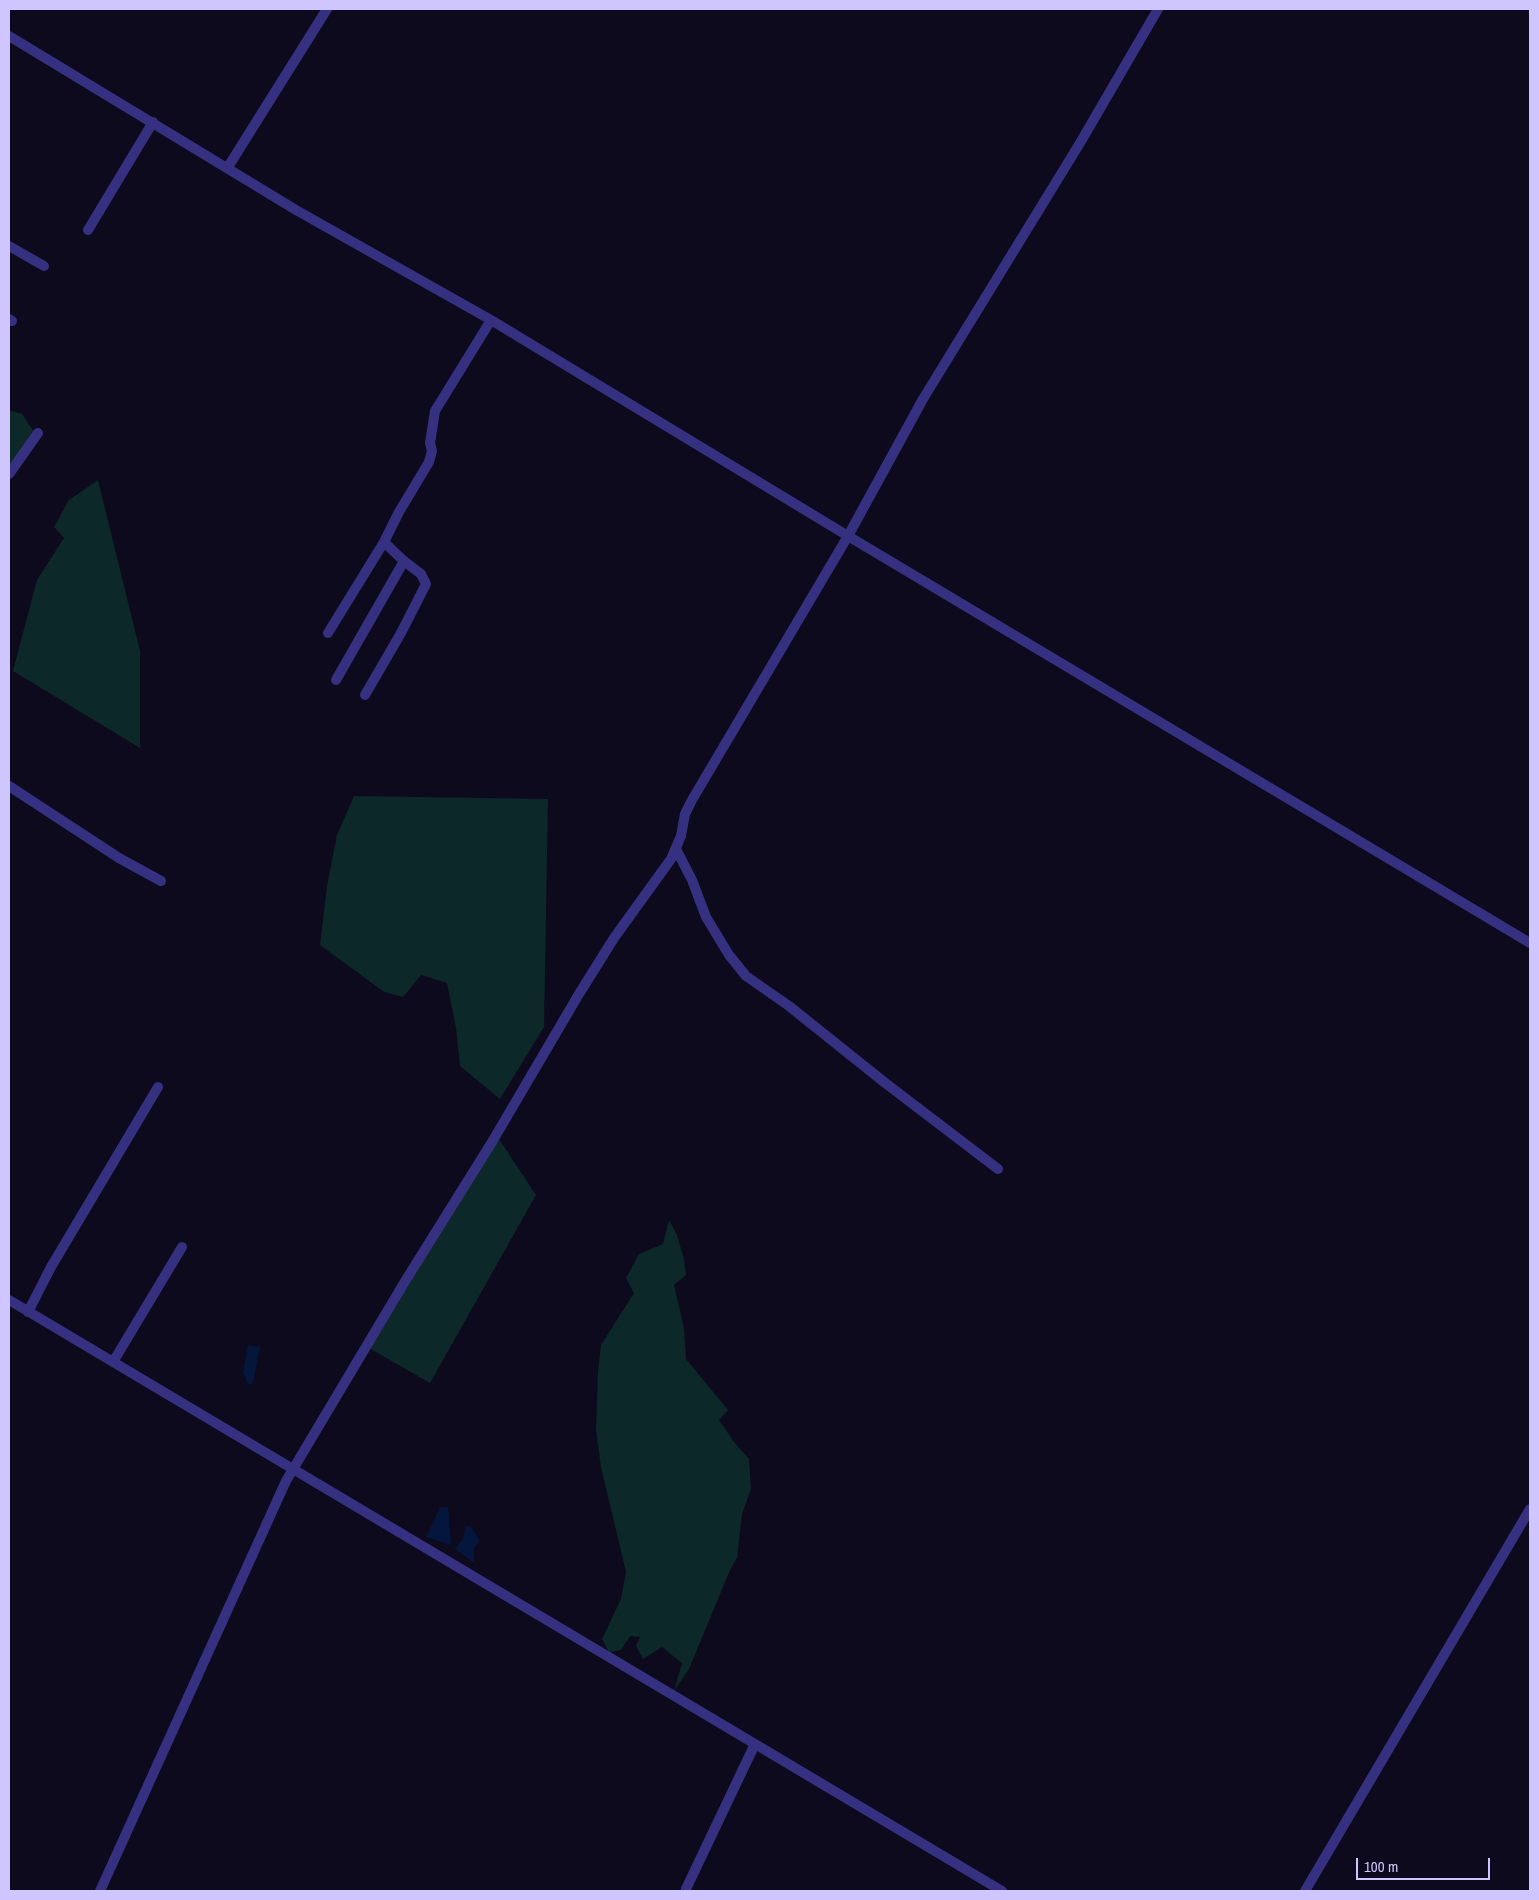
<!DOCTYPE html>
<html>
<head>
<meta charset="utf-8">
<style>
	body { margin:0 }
	#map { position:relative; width:1539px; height:1900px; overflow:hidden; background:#0e0a1e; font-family:"Archivo Narrow",sans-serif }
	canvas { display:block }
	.frame { position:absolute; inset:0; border:10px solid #cfc6ff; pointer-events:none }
	.scale { position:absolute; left:1356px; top:1858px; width:134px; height:22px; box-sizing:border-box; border:2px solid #cfc6ff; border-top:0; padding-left:6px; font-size:15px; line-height:18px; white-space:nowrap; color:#cfc6ff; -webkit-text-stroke:4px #0e0a1e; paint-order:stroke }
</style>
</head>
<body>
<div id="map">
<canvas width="1539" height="1900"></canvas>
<div class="frame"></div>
<div class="scale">100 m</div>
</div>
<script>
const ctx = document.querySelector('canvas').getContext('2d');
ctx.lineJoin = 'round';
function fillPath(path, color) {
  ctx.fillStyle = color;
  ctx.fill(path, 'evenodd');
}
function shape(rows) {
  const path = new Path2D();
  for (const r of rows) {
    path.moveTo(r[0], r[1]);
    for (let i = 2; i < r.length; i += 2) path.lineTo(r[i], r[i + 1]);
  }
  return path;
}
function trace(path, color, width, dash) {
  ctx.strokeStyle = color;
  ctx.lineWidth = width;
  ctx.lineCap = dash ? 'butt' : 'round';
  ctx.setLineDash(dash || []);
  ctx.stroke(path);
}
const green = shape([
	[9,410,22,414,34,432,9,468],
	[98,480,140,651,140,748,13,671,37,580,64,538,54,527,69,500],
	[354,796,548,799,544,1027,500,1099,460,1066,456,1028,447,983,421,975,403,997,384,992,320,945,327,886,337,835],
	[497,1136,536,1195,430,1383,369,1348],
	[669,1220,677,1235,684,1260,686,1275,674,1285,684,1328,686,1359,728,1410,719,1420,734,1442,749,1459,751,1489,742,1514,737,1558,730,1570,689,1669,674,1691,682,1663,662,1647,643,1659,636,1646,640,1637,630,1636,621,1650,609,1652,602,1639,621,1599,626,1572,601,1467,596,1429,598,1372,601,1345,634,1293,626,1278,639,1254,663,1244]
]);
const water = shape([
	[248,1345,260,1347,253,1383,249,1385,243,1373],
	[440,1507,448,1507,451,1545,426,1537],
	[466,1526,471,1527,480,1541,474,1548,474,1563,455,1549,463,1539]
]);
const minor = shape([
	[9,36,296,210,491,320,848,536,1530,943],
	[228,167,327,9],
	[88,230,153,122],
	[9,246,44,266],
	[9,319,12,321],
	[9,474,38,433],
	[328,633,384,542,399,512,429,462,432,451,430,443,435,411,491,320],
	[336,680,404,561],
	[365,695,401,633,426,584,421,574,404,561,384,542],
	[9,786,119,858,161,881],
	[676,849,692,880,706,917,729,955,746,976,789,1006,884,1082,998,1169],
	[9,1300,1002,1891],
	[28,1312,51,1267,158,1087],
	[113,1362,182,1247],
	[686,1889,755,1744],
	[100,1891,286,1481,404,1283,492,1142,579,994,614,938,671,859,681,836,685,814,692,800,848,536,923,399,1080,143,1158,9],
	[1305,1891,1530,1509]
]);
fillPath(green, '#0c2828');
fillPath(water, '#04163c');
trace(minor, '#363081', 10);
</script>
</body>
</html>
